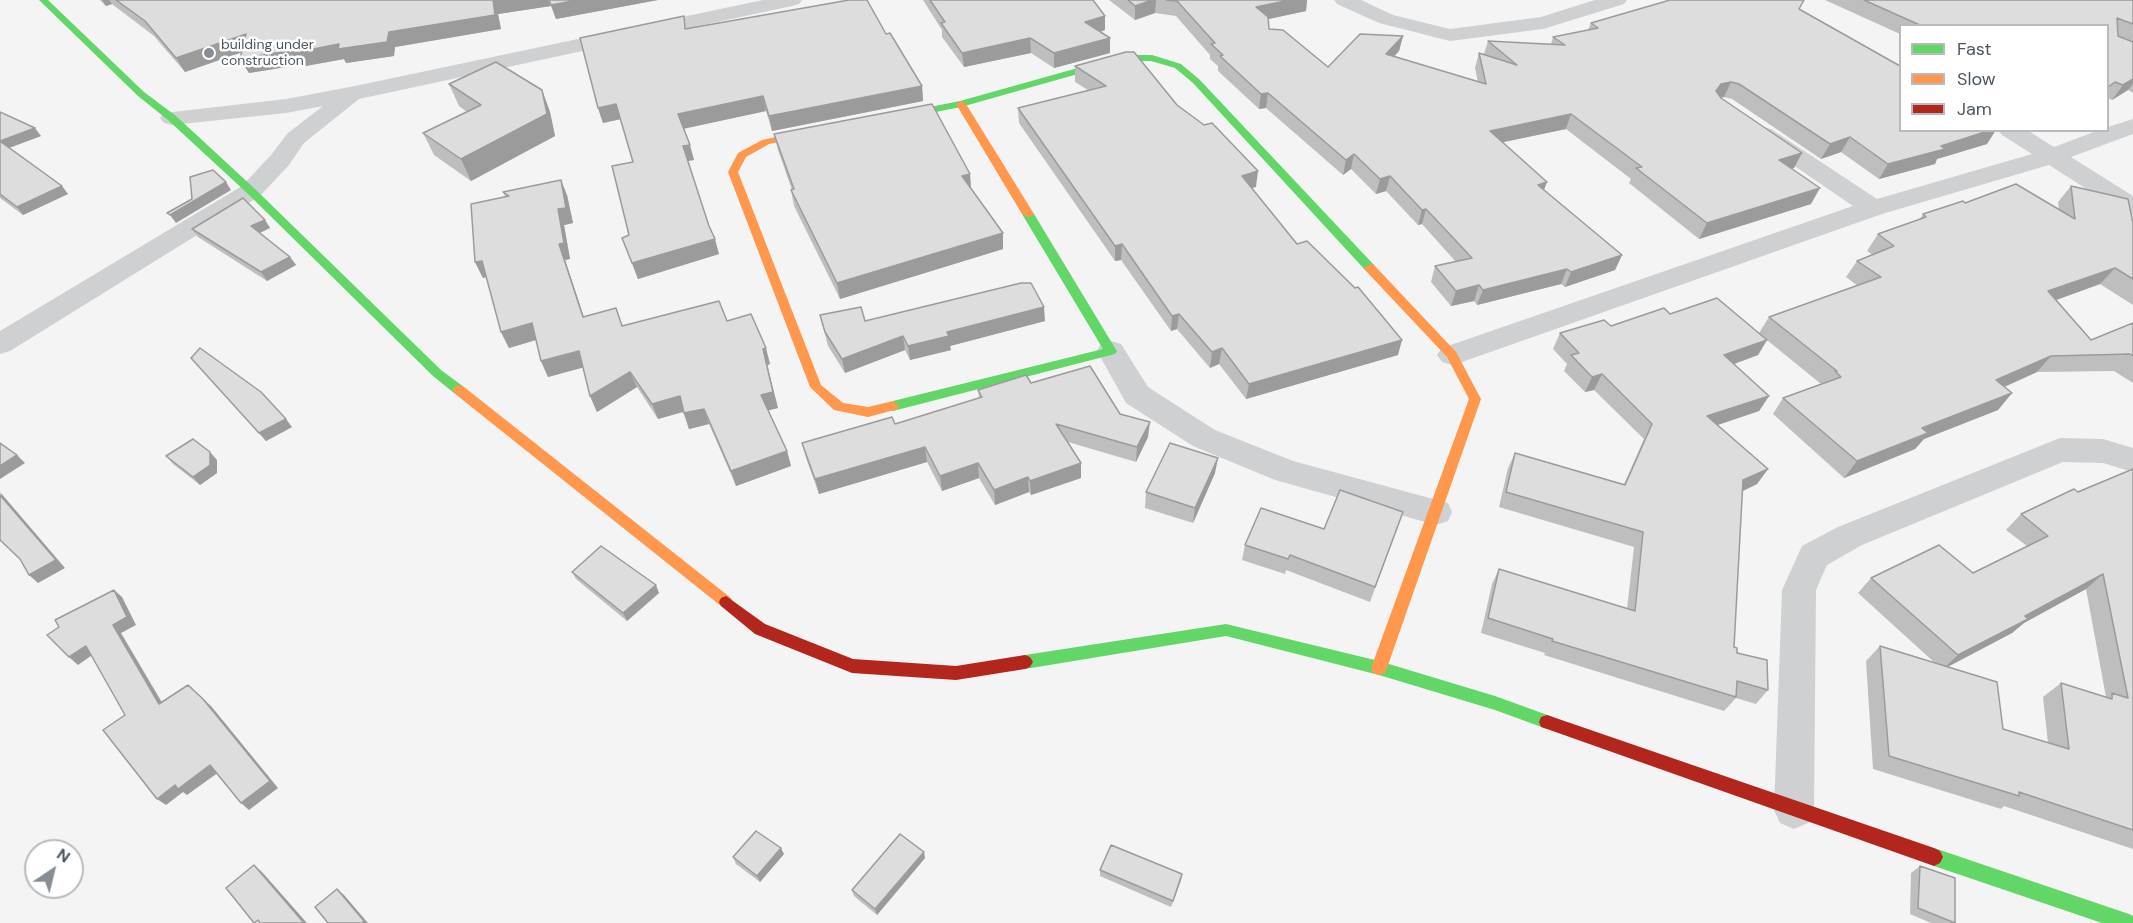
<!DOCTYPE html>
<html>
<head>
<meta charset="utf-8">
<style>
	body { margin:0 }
	#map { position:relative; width:2133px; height:923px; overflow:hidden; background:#f4f4f4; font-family:"DM Sans",sans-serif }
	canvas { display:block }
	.legend { position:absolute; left:1899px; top:24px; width:210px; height:108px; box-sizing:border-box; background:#fff; border:2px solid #b7bbc0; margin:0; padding:8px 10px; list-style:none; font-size:18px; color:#4a5661 }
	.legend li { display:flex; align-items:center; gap:12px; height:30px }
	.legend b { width:30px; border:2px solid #b7bbc0 }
	.north { position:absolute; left:24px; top:839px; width:60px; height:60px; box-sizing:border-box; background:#fff; border:2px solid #b7bbc0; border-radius:50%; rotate:35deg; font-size:16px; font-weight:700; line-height:24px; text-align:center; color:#4a5661 }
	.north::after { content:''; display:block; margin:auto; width:21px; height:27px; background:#868d94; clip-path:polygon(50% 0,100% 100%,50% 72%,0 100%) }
</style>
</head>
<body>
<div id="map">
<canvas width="2133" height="923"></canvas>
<ul class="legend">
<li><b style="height:8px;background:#63d668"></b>Fast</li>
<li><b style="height:8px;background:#ff974d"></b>Slow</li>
<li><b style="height:8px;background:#b3261e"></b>Jam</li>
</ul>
<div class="north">N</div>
</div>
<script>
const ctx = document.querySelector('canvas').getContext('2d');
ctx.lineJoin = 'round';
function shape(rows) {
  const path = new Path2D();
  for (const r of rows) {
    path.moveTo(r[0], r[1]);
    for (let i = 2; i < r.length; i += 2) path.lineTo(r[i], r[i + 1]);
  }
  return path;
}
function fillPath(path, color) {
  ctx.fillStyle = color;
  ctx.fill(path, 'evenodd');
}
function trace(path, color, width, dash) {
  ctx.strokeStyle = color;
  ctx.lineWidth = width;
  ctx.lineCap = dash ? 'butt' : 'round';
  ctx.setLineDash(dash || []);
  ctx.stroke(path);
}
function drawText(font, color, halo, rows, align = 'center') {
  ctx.font = font + ' "DM Sans",sans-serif';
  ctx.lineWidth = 5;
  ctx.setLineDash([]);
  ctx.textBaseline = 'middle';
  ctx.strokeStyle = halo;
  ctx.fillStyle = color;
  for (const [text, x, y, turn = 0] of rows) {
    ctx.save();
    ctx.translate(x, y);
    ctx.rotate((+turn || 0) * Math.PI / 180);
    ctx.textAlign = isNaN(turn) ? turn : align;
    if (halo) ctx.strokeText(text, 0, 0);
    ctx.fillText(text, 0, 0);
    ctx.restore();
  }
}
const street = shape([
	[763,0,802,0,799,4,792,6,359,99,304,143,289,165,260,196,10,351,0,354,0,331,242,186,271,155,288,133,323,106,286,113,172,125,164,123,160,118,164,113,286,99,355,86,763,0],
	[1334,0,1361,0,1393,15,1450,29,1541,17,1595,0,1627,0,1624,4,1543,29,1450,41,1379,23,1337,4,1334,0],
	[2133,119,2133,134,2071,157,2133,196,2133,215,2124,213,2049,165,1882,214,1462,362,1452,365,1442,362,1437,355,1442,348,1853,206,1755,139,1751,134,1755,129,1763,127,1771,129,1877,199,2032,154,2002,135,1998,130,2027,130,2054,147,2099,130,2108,130,2108,127,2133,119],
	[1111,341,1121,344,1148,387,1215,430,1293,461,1448,503,1452,512,1448,521,1436,525,1275,480,1193,446,1126,403,1097,351,1101,344,1111,341],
	[2060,438,2103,439,2133,448,2133,472,2103,463,2063,462,1862,545,1827,565,1816,590,1814,810,1808,823,1794,829,1780,823,1774,810,1782,590,1802,546,1838,527,2060,438]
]);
const fast = shape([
	[39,0,48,0,144,92,176,116,255,189,441,370,464,387,465,390,464,393,454,393,433,376,247,193,168,120,138,96,39,0],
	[1124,55,1152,55,1181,64,1199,79,1374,265,1376,268,1374,271,1366,271,1193,83,1175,68,1151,61,1124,61,961,107,890,121,885,118,890,115,960,101,1124,55],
	[1028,211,1034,214,1115,348,1117,351,1115,354,893,411,888,409,887,406,893,401,1103,349,1022,214,1028,211],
	[1226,624,1379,661,1495,696,1553,717,1555,722,1553,727,1547,729,1495,710,1379,675,1226,636,1025,669,1020,667,1017,662,1020,657,1025,655,1226,624],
	[1934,848,2129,914,2133,916,2133,923,2102,923,1934,866,1928,863,1925,857,1928,851,1934,848]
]);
const slow = shape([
	[961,101,966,104,1034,214,1032,216,1028,217,1022,214,956,104,961,101],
	[818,128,823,131,822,133,769,144,746,157,738,172,821,385,843,403,868,407,893,401,899,406,898,409,868,417,834,410,810,387,728,172,738,153,762,140,818,128],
	[1370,264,1374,265,1456,352,1481,399,1387,668,1385,673,1379,675,1373,673,1371,668,1469,399,1447,357,1366,271,1364,268,1370,264],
	[459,385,464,387,731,598,733,602,731,606,726,608,721,606,454,393,453,390,454,387,459,385]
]);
const jam = shape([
	[726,596,765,624,853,659,956,666,1025,655,1030,657,1033,662,1030,667,1025,669,956,680,852,673,755,634,721,606,719,602,721,598,726,596],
	[1547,715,1934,848,1940,851,1943,857,1940,863,1934,866,1547,729,1541,727,1539,722,1541,717,1547,715]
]);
const wall = shape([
	[100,0,658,0,556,19,551,6,498,14,501,29,395,47,394,56,346,63,344,59,300,67,299,65,249,73,240,59,242,52,185,72,154,36,112,4,106,6],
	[923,0,1093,0,1105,30,1100,32,1110,38,1110,53,1054,68,1031,53,964,67,942,37,942,30],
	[1109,0,1307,0,1306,11,1268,19,1269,29,1328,67,1403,36,1399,51,1394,56,1478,82,1475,68,1479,53,1484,54,1488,41,1551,44,1553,37,1588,30,1591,23,1799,9,1987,144,1937,159,1935,164,1879,179,1841,152,1821,159,1732,99,1724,97,1720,98,1802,153,1794,168,1791,169,1811,204,1699,239,1629,183,1631,179,1566,129,1502,142,1544,190,1622,255,1615,270,1565,287,1561,284,1477,305,1474,301,1451,306,1431,282,1435,266,1456,262,1422,224,1418,225,1386,191,1376,194,1351,169,1343,175,1266,108,1259,109,1218,71,1218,66,1210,59,1210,55,1176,16,1155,13,1135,20],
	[1825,0,2133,0,2133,93,2128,90,2112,100,2108,98,2108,26,1900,26,1900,34],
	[687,28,886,34,922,86,923,101,772,131,766,111,684,128,694,160,688,161,709,226,719,254,638,279,622,238,629,235,633,162,621,119,603,123,598,108],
	[1075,66,1177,105,1256,187,1252,188,1297,244,1398,355,1246,399,1219,364,1210,368,1177,329,1171,331,1121,260,1115,261,1019,123,1018,108,1088,90,1075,82],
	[449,84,542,90,550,112,555,136,471,181,434,155,423,133,467,112,459,106],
	[0,112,41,136,9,148,68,194,23,215,0,198],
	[774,134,970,174,971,189,1003,249,840,299,794,206,791,190,792,190,778,150],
	[2071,186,2133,223,2133,305,2100,284,2056,300,2091,340,2133,323,2133,383,2114,371,2037,372,2004,387,2012,393,1998,410,1924,439,1915,449,1844,478,1773,414,1783,398,1821,384,1767,340,1758,355,1734,364,1769,396,1759,411,1717,425,1768,469,1757,484,1742,491,1734,647,1768,690,1756,704,1736,698,1724,711,1544,655,1545,653,1481,633,1492,584,1499,569,1627,609,1634,547,1499,507,1508,468,1515,453,1624,484,1644,439,1594,390,1585,392,1564,371,1567,364,1553,349,1560,333,1611,326,1670,314,1759,333,1769,317,1858,286,1846,277,1857,261,1873,255,1867,251,1878,234,1920,219,1923,214,1965,203,2059,210,2058,202],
	[503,192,567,195,573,223,564,225,570,259,565,260,584,317,623,326,727,321,770,364,767,365,778,408,768,410,787,451,791,466,736,486,709,424,689,429,683,412,658,419,637,387,597,412,590,396,583,367,548,377,541,361,536,340,509,348,501,332,486,277,483,278,475,262,505,197],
	[265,220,270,228,260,233,290,257,296,265,267,281,198,237,192,229],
	[820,315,865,321,1045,321,950,346,951,350,910,360,905,350,845,373,828,346],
	[191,358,292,427,266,441],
	[1031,383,1120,414,1148,437,1136,462,1068,442,1081,463,1081,478,1031,495,1029,492,995,505,979,478,942,491,927,462,819,494,806,458,802,443,895,424,979,398,978,390],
	[166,456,217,460,217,473,200,485,173,464],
	[2133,469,2133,849,2004,806,2001,809,1873,769,1866,661,1880,646,1935,663,1858,593,1871,578,1973,573,2027,546,2006,530,2021,514],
	[2086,589,2106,697,2061,683,2043,697,2048,743,2003,729,1948,667,2012,633,2024,623],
	[1215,473,1193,523,1145,508,1146,492],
	[1398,527,1370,602,1286,570,1285,574,1242,560,1245,545,1324,529],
	[572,572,659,593,627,621,576,579],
	[784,854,760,882,736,864,733,857],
	[925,858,877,915,854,896,852,890],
	[1920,866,1955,923,1931,923,1910,914,1911,873],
	[1100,870,1182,874,1181,880,1171,907,1100,876]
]);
const shadedWall = shape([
	[102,0,109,0,112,4,106,6],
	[493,0,548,0,551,6,498,14,501,29,395,47,394,56,346,63,344,59,300,67,299,65,249,73,240,59,389,32],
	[578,0,658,0,556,19,551,5],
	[1152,0,1156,0,1155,13,1135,20,1135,6],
	[1290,0,1307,0,1306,11,1255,22,1256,7],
	[1105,16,1105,30,1085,37,1085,22],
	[246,34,254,48,185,72,176,58],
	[1403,36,1399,51,1383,69,1386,54],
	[1030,38,1031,53,964,67,962,53],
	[1110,38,1110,53,1054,68,1054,53],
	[2133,79,2133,84,2128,90,2112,100,2123,85],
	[1731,82,1724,97,1714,99,1716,91,1721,84],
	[922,86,923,101,772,131,769,116],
	[542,90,550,112,555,136,471,181,461,159],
	[1268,93,1266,108,1259,109,1261,94],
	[763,96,766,111,683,129,678,114],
	[616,104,621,119,603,123,598,108],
	[1571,114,1566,129,1485,146,1490,131],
	[35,128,41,136,6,149,0,141],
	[1991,130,1996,130,1987,144,1937,159,1935,164,1879,179,1888,164],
	[1850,137,1841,152,1821,159,1830,144],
	[690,145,694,160,687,161,683,146],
	[1802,153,1794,168,1771,176,1779,160],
	[1354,154,1351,169,1343,175,1346,160],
	[1258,171,1256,187,1240,191,1242,176],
	[970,174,971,190,962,176],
	[1390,176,1386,191,1376,194,1380,179],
	[561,180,567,195,573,223,564,225,570,259,565,260,589,333,583,317,559,244,558,209],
	[226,182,231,190,176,223,170,215],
	[1547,182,1541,198,1538,185],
	[62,186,68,194,23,215,17,207],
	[1820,188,1811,204,1699,239,1707,223],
	[1426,209,1422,224,1418,225,1422,210],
	[265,220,270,228,257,234,251,226],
	[1003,233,1003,249,840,299,837,283],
	[715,239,719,254,638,279,632,263],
	[1122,244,1121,260,1115,261,1115,246],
	[1622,255,1615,270,1565,287,1571,272],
	[290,257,296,265,267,281,261,272],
	[482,261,489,276,483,278,475,262],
	[2115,268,2100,284,2034,308,2048,291],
	[1567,269,1561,284,1477,305,1483,290],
	[1479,285,1474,301,1451,306,1456,291],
	[1044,307,1045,321,950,346,951,350,910,360,908,346,947,332],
	[1179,314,1177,329,1171,331,1172,316],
	[532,323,539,339,509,348,501,332],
	[903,336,905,350,845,373,842,359],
	[1402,340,1398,355,1246,399,1249,384],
	[1767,340,1758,355,1715,371,1724,355],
	[766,348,770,364,767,365,778,408,766,411,761,395,763,349],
	[1222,348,1219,364,1210,368,1212,352],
	[579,351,585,367,548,377,541,361],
	[2051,356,2037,372,1982,397,1996,380],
	[630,372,637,387,597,412,590,396],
	[1602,374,1594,390,1585,392,1592,377],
	[2012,393,1998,410,1924,439,1915,449,1844,478,1857,461,1922,428],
	[680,396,686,411,658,419,652,404],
	[1769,396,1759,411,1697,432,1707,416],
	[704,409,709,424,689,429,684,413],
	[286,419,292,427,266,441,259,433],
	[1150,422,1148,437,1136,462,1137,447],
	[925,447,927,462,819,494,815,479],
	[787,451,791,466,736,486,731,471],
	[210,452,217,460,217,473,200,485,193,477],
	[17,455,25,463,0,479,0,466],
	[1218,458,1215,473,1193,523,1195,508],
	[978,463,979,478,942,491,940,476],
	[1081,463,1081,478,1031,495,1030,481],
	[1768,469,1757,484,1733,496,1743,480],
	[1028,477,1029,492,995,505,994,490],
	[0,492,65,568,38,583,29,575],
	[2103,574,2086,589,2024,623,2012,633,1943,669,1958,655,2025,616],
	[656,585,659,593,627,621,623,613],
	[114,590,122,597,136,625,121,633,167,711,159,704,113,625],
	[86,646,95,653,78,665,69,657],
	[188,685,211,706,278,788,249,810,241,803],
	[210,765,219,772,187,795,183,792,166,805,157,799,175,785],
	[781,848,784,854,760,882,757,876],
	[924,852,925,858,877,915,875,909],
	[254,865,262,872,307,923,304,923],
	[1182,874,1181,880,1171,907],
	[337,889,344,895,368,923,362,923]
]);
const building = shape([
	[116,0,493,0,495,15,389,32,387,42,338,49,339,44,293,53,293,50,240,59,246,34,176,58,145,21,116,0],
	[549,0,578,0,551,5,549,0],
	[849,0,867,0,886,34,890,33,922,86,769,116,763,96,678,114,690,145,683,146,709,226,715,239,632,263,622,238,629,235,612,166,633,162,616,104,598,108,580,38,684,16,685,29,849,0],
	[930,0,1093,0,1105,16,1085,22,1110,38,1054,53,1030,38,962,53,941,23,945,22,930,0],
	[1128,0,1152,0,1135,6,1128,0],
	[1166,0,1290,0,1256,7,1268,17,1269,29,1283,30,1328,67,1360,34,1403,36,1386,54,1486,84,1479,53,1517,65,1488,41,1565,45,1553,37,1598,28,1591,23,1670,0,1804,0,1799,9,1900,66,1900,130,1991,130,1941,146,1945,149,1888,164,1850,137,1830,144,1739,84,1731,82,1721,84,1716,91,1721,98,1802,153,1779,160,1820,188,1707,223,1636,168,1642,167,1571,114,1490,131,1547,182,1538,185,1622,255,1571,272,1567,269,1483,290,1479,285,1456,291,1435,266,1472,258,1426,209,1422,210,1390,176,1380,179,1354,154,1346,160,1268,93,1261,94,1220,56,1223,55,1211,44,1215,43,1177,1,1166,0],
	[1864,0,2133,0,2133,24,2117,18,2118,36,2133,42,2133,79,2123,85,2115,82,2108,87,2108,26,1922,26,1864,0],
	[1126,52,1134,52,1177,105,1204,125,1212,123,1258,171,1242,176,1297,244,1307,241,1355,288,1358,287,1402,340,1249,384,1222,348,1212,352,1179,314,1172,316,1122,244,1115,246,1018,108,1106,86,1075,66,1126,52],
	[496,62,542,90,547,114,461,159,423,133,481,105,449,84,496,62],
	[932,104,970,174,962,176,1003,233,837,283,791,190,794,189,774,134,932,104],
	[0,112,35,128,0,141,0,112],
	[0,141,62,186,17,207,0,194,0,141],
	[213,170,226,182,170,215,167,213,192,199,190,177,213,170],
	[561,180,566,208,558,209,564,243,559,244,583,317,616,308,622,326,719,301,727,321,751,314,766,348,763,349,773,392,761,395,787,451,731,471,704,409,684,413,680,396,652,404,630,372,590,396,579,351,541,361,532,323,501,332,482,261,475,262,471,204,509,196,503,192,561,180],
	[2016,184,2075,219,2071,186,2128,199,2133,223,2133,279,2115,268,2048,291,2091,340,2133,323,2133,356,2130,354,2051,356,1996,380,2012,393,1922,428,1928,433,1857,461,1783,398,1841,377,1835,371,1837,371,1769,317,1881,277,1857,261,1894,246,1878,234,1926,217,1923,214,1963,201,1965,203,2016,184],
	[243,198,265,220,251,226,290,257,261,272,192,229,243,198],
	[1021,283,1031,283,1044,307,947,332,949,336,908,346,903,336,842,359,825,332,820,315,861,307,865,321,1021,283],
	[1717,298,1767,340,1724,355,1769,396,1707,416,1768,469,1743,480,1734,647,1737,648,1737,653,1767,660,1768,690,1737,681,1736,697,1552,641,1553,639,1488,618,1499,569,1635,611,1643,532,1506,492,1515,453,1625,485,1652,424,1602,374,1592,377,1571,355,1579,353,1560,333,1604,320,1611,326,1664,308,1670,314,1717,298],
	[200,348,261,392,286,419,259,433,191,358,200,348],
	[1090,366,1120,414,1150,422,1137,447,1056,424,1081,463,1030,481,1028,477,994,490,978,463,940,476,925,447,815,479,802,443,892,417,895,424,982,397,978,390,1026,375,1031,383,1090,366],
	[193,439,210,452,210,465,193,477,166,456,193,439],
	[0,443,17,455,0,466,0,443],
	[1170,443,1218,458,1195,508,1146,492,1170,443],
	[2133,469,2133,830,2019,792,2019,796,1889,756,1880,646,1997,682,2003,729,2069,749,2061,683,2112,699,2112,693,2128,698,2103,574,2025,616,2028,619,1958,655,1871,578,1939,545,1973,573,2048,536,2021,514,2074,489,2078,492,2133,469],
	[1340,490,1403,512,1375,587,1290,555,1288,559,1245,545,1261,508,1324,529,1340,490],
	[0,495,56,560,29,575,20,559,0,540,0,495],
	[601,546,656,585,623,613,572,572,601,546],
	[114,590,127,617,113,625,159,704,188,685,203,699,270,781,241,803,210,765,178,789,175,785,157,799,103,730,125,715,86,646,69,657,47,635,59,627,55,620,114,590],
	[756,831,781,848,757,876,733,857,756,831],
	[900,834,924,852,875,909,852,890,900,834],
	[1111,845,1182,874,1173,901,1100,870,1111,845],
	[254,865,304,923,260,923,258,920,254,923,226,888,254,865],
	[1920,866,1955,878,1955,923,1918,908,1920,866],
	[337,889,364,921,362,923,328,923,315,907,337,889]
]);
const markers = [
	[209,53,6,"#868d94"]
];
const farPoinames = [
	["building under",221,45],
	["construction",221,61]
];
fillPath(street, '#ced0d2');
fillPath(fast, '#63d668');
fillPath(slow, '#ff974d');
fillPath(jam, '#b3261e');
fillPath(wall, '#bebebf');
fillPath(shadedWall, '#9b9b9b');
fillPath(building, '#ddddde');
trace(building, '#9b9b9b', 1.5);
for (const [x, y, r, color] of markers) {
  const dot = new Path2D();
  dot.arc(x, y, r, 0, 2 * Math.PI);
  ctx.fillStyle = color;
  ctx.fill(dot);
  trace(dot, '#fff', 2);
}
drawText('14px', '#4a5661', '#fff', farPoinames, 'left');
</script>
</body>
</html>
